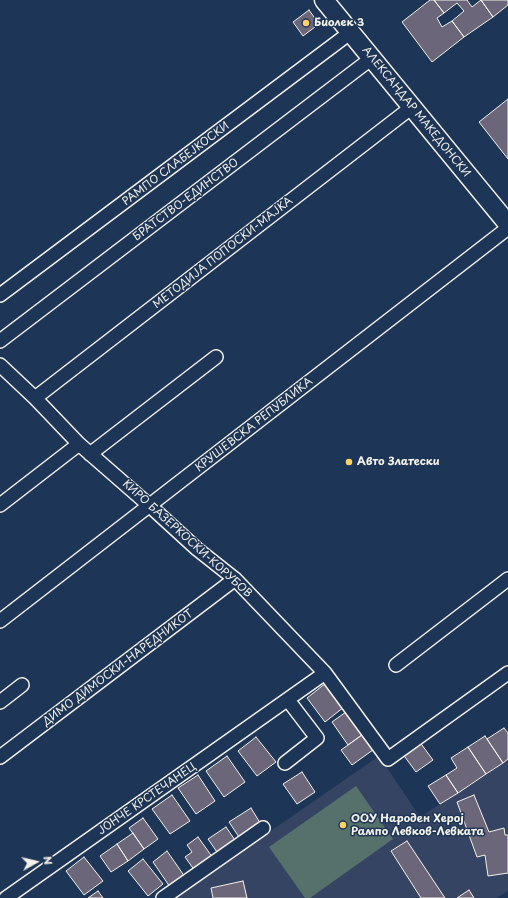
<!DOCTYPE html>
<html>
<head>
<meta charset="utf-8">
<style>
	body { margin:0 }
	#map { position:relative; width:508px; height:898px; overflow:hidden; background:#1d3557; font-family:"Playpen Sans",sans-serif }
	canvas { display:block }
	.north { position:absolute; left:16px; top:842px; width:40px; height:40px; -webkit-text-stroke:3px #1d3557; paint-order:stroke; rotate:82deg; font-size:11px; font-weight:700; line-height:16px; text-align:center; color:#f4f1e8 }
	.north::after { content:''; display:block; margin:auto; width:14px; height:18px; background:#f4f1e8; clip-path:polygon(50% 0,100% 100%,50% 72%,0 100%) }
</style>
</head>
<body>
<div id="map">
<canvas width="508" height="898"></canvas>
<div class="north">N</div>
</div>
<script>
const ctx = document.querySelector('canvas').getContext('2d');
ctx.lineJoin = 'round';
function fillPath(path, color) {
  ctx.fillStyle = color;
  ctx.fill(path, 'evenodd');
}
function shape(rows) {
  const path = new Path2D();
  for (const r of rows) {
    path.moveTo(r[0], r[1]);
    for (let i = 2; i < r.length; i += 2) path.lineTo(r[i], r[i + 1]);
  }
  return path;
}
function trace(path, color, width, dash) {
  ctx.strokeStyle = color;
  ctx.lineWidth = width;
  ctx.lineCap = dash ? 'butt' : 'round';
  ctx.setLineDash(dash || []);
  ctx.stroke(path);
}
function drawText(font, color, halo, rows, align = 'center') {
  ctx.font = font + ' "Playpen Sans",sans-serif';
  ctx.lineWidth = 3;
  ctx.setLineDash([]);
  ctx.textBaseline = 'middle';
  ctx.strokeStyle = halo;
  ctx.fillStyle = color;
  for (const [text, x, y, turn = 0] of rows) {
    ctx.save();
    ctx.translate(x, y);
    ctx.rotate((+turn || 0) * Math.PI / 180);
    ctx.textAlign = isNaN(turn) ? turn : align;
    if (halo) ctx.strokeText(text, 0, 0);
    ctx.fillText(text, 0, 0);
    ctx.restore();
  }
}
const built = shape([
	[379,756,420,817,508,759,508,891,497,898,174,898]
]);
const green = shape([
	[356,786,393,839,310,898,305,898,269,847]
]);
const building = shape([
	[430,0,434,0,444,13,437,18,442,27,452,21,464,37,432,62,402,22,430,0],
	[434,0,467,0,472,7,481,0,493,17,464,37,452,21,464,11,457,3,444,13,434,0],
	[481,0,508,0,508,5,493,17,481,0],
	[309,10,319,24,303,36,293,22,309,10],
	[508,99,508,159,479,122,508,99],
	[326,683,344,707,325,722,307,698,326,683],
	[350,709,366,732,348,745,332,722,350,709],
	[504,728,508,733,508,759,503,763,487,739,504,728],
	[366,732,377,747,352,765,341,750,366,732],
	[485,736,503,763,486,774,468,747,485,736],
	[256,737,276,762,257,776,238,751,256,737],
	[419,741,433,760,416,772,402,753,419,741],
	[468,747,486,774,458,793,446,775,457,768,451,758,468,747],
	[227,756,245,782,224,797,206,771,227,756],
	[302,772,315,792,297,804,283,784,302,772],
	[198,775,215,801,196,814,178,788,198,775],
	[446,775,458,793,440,804,428,786,446,775],
	[172,795,190,821,170,834,152,809,172,795],
	[474,795,489,832,504,828,505,835,508,835,508,873,488,876,485,855,477,857,457,802,474,795],
	[251,808,262,826,241,840,229,822,251,808],
	[143,818,158,839,144,849,129,828,143,818],
	[226,827,237,843,219,855,208,839,226,827],
	[133,833,144,849,128,861,117,844,133,833],
	[198,837,213,858,195,871,185,857,192,852,187,845,198,837],
	[407,841,445,898,421,898,391,851,407,841],
	[117,844,128,861,111,872,100,856,117,844],
	[167,851,185,877,170,887,153,862,167,851],
	[84,857,103,881,84,895,66,871,84,857],
	[143,859,163,884,148,896,128,871,143,859],
	[243,881,247,898,213,898,211,888,243,881],
	[469,890,474,898,457,898,469,890],
	[98,891,103,898,88,898,98,891]
]);
const street = shape([
	[0,295,351,32],
	[0,341,372,58],
	[0,365,35,398,79,444,150,506,197,549,235,579,325,673,388,759,508,673],
	[35,398,412,107],
	[90,454,216,357],
	[0,505,79,444],
	[0,621,508,228],
	[396,665,508,579],
	[0,702,22,685],
	[0,757,235,579],
	[285,763,317,738,288,700],
	[6,898,325,673],
	[163,898,263,828]
]);
const secondary = shape([
	[324,0,508,224]
]);
const markers = [
	[306,23,4,"#ffd166"],
	[349,462,4,"#ffd166"],
	[343,825,4,"#ffd166"]
];
const poiNames = [
	["Биолек 3",314,23],
	["Авто Златески",357,462],
	["ООУ Народен Херој",351,819],
	["Рампо Левков-Левката",351,832]
];
const streetNames = [
	["АЛЕКСАНДАР МАКЕДОНСКИ",416,112,51],
	["РАМПО СЛАБЕЈКОСКИ",176,164,-37],
	["БРАТСТВО-ЕДИНСТВО",186,200,-37],
	["МЕТОДИЈА ПОПОСКИ-МАЈКА",223,253,-38],
	["КРУШЕВСКА РЕПУБЛИКА",254,425,-38],
	["КИРО БАЗЕРКОСКИ-КОРУБОВ",187,539,42],
	["ДИМО ДИМОСКИ-НАРЕДНИКОТ",118,668,-37],
	["ЈОНЧЕ КРСТЕЧАНЕЦ",147,799,-35]
];
fillPath(built, '#344462');
fillPath(green, '#56706c');
fillPath(building, '#6b667a');
trace(building, '#f4f1e8', 1);
trace(street, '#f4f1e8', 16);
trace(secondary, '#f4f1e8', 21);
trace(street, '#1d3557', 13);
trace(secondary, '#1d3557', 18);
for (const [x, y, r, color] of markers) {
  const dot = new Path2D();
  dot.arc(x, y, r, 0, 2 * Math.PI);
  ctx.fillStyle = color;
  ctx.fill(dot);
  trace(dot, '#1d3557', 1.5);
}
drawText('bold 11px', '#f4f1e8', '#1d3557', poiNames, 'left');
drawText('11px', '#f4f1e8', '#1d3557', streetNames);
</script>
</body>
</html>
